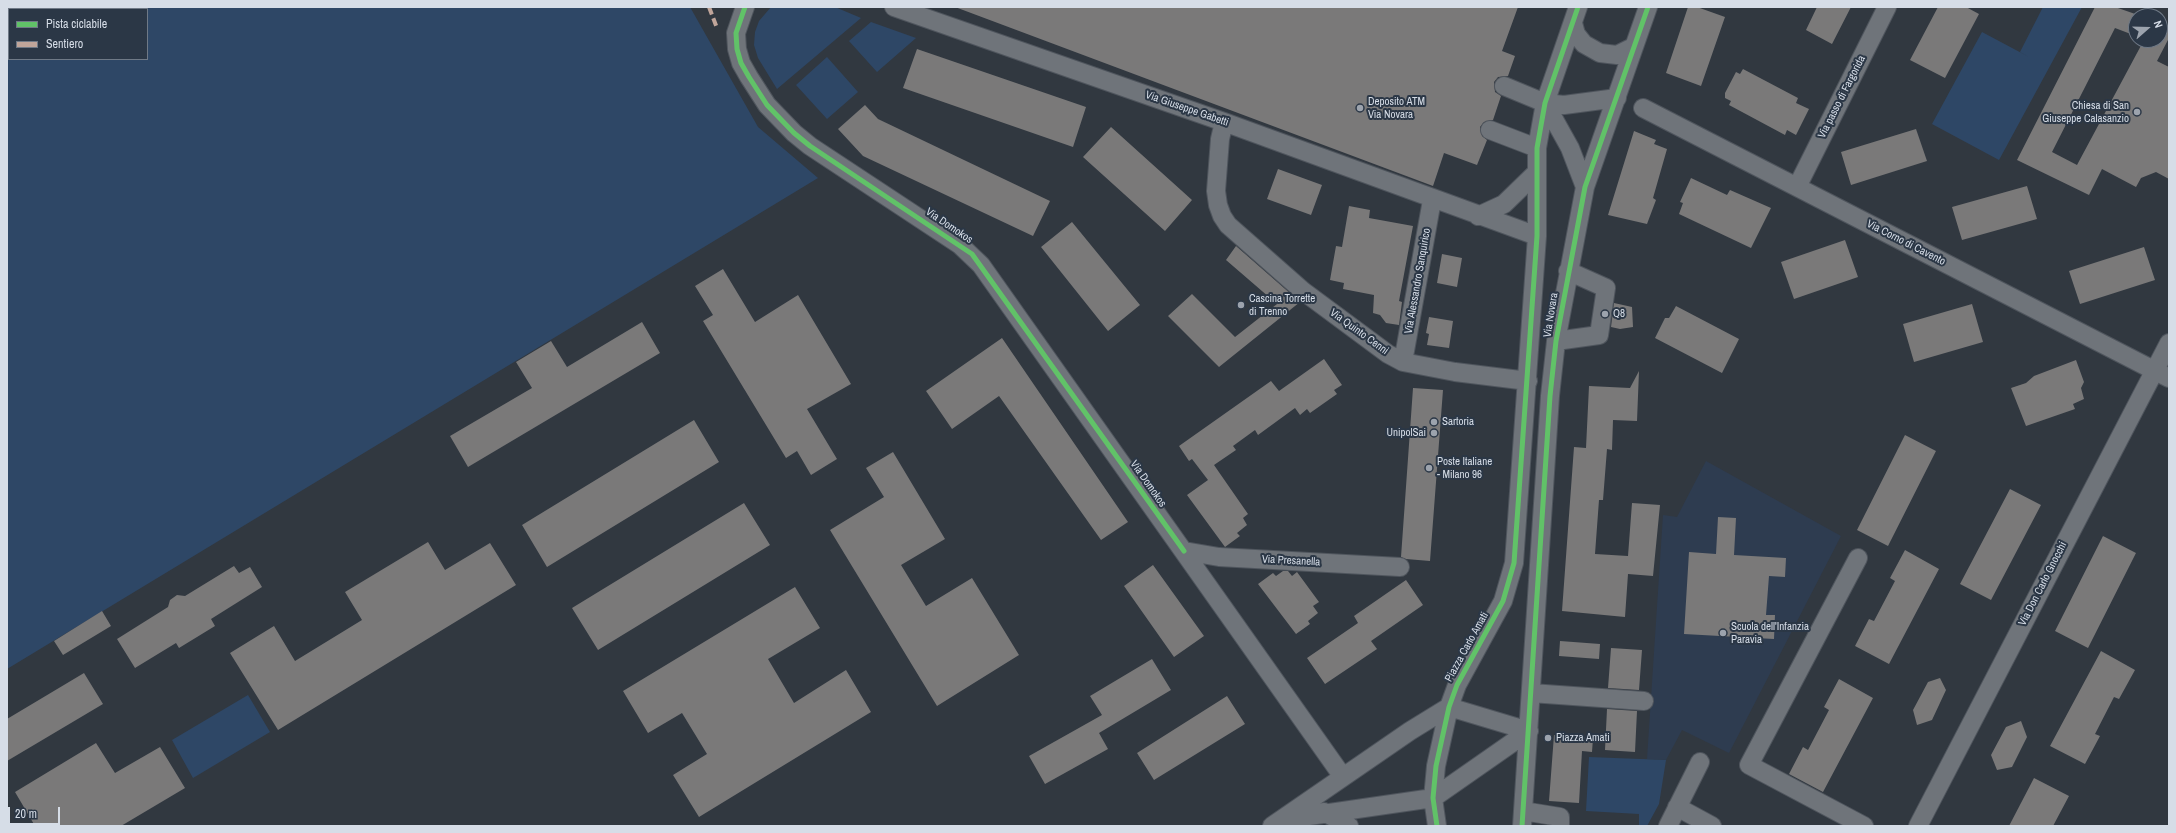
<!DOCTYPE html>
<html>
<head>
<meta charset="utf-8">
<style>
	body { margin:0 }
	#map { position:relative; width:2176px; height:833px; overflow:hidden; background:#313840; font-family:"Archivo Narrow",sans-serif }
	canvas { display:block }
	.frame { position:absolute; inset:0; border:8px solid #d6dde7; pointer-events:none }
	.legend { position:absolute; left:8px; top:8px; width:140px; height:52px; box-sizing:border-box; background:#2b3746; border:1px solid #6f7986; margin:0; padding:5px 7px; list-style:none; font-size:12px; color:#d6dde7 }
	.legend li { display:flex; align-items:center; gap:8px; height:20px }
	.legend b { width:20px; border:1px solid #6f7986 }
	.north { position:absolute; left:2128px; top:8px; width:40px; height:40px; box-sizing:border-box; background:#2b3746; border:1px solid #6f7986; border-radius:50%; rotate:70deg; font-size:11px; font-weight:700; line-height:16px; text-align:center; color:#d6dde7 }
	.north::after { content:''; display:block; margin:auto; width:14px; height:18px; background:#9ca3ad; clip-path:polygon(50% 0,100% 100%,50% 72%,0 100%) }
	.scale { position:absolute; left:8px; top:807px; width:52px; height:18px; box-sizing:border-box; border:2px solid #d6dde7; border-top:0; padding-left:5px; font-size:12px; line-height:14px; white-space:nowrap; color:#d6dde7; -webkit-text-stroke:3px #2b3746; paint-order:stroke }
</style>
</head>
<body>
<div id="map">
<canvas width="2176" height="833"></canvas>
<div class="frame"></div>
<ul class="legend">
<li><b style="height:5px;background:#61c268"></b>Pista ciclabile</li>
<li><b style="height:5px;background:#c0a59a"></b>Sentiero</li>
</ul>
<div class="north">N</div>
<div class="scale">20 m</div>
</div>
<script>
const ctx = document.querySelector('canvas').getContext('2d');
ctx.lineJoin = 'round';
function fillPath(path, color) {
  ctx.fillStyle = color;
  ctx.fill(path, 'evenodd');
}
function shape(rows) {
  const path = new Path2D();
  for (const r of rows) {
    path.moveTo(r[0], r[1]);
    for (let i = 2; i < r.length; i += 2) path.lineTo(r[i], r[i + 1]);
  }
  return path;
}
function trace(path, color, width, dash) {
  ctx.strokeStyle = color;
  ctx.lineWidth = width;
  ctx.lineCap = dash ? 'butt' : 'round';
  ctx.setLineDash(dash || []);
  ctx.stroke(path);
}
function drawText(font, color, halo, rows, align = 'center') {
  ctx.font = font + ' "Archivo Narrow",sans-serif';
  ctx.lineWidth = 4;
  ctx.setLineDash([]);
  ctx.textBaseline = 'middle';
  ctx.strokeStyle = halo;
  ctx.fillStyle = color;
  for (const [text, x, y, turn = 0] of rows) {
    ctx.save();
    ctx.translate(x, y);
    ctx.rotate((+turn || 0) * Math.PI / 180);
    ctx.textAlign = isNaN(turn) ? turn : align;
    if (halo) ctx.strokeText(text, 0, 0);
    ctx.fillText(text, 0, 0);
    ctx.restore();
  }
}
const built = shape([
	[1706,461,1841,536,1729,753,1682,730,1666,760,1647,759,1663,515,1677,517]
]);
const green = shape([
	[7,7,690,7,758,127,818,178,7,669],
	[9,9,147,9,147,59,9,59],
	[771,7,835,7,861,18,777,89,758,58,754,45,755,32,759,21],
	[2043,7,2082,7,1999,160,1932,124,1982,32,2029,57,2020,52],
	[871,22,916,38,877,72,849,41],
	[827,57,858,92,827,119,796,85],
	[248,695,270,732,193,778,172,740],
	[1589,757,1666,760,1659,804,1647,826,1639,826,1639,814,1586,811]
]);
const building = shape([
	[955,7,1518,7,1502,51,1515,56,1508,76,1498,77,1494,82,1495,92,1501,96,1493,120,1484,122,1480,127,1482,136,1487,140,1477,165,1444,153,1433,186],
	[1688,7,1697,7,1725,17,1701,86,1666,73],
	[1817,7,1851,7,1832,44,1806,30],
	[1938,7,1966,7,1979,14,1945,78,1910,60],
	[2095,7,2115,7,2141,16,2136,16,2136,36,2115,28,2052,152,2077,165,2144,40,2160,40,2160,22,2169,26,2169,38,2157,61,2169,67,2169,179,2156,172,2141,178,2136,187,2102,169,2089,195,2017,160],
	[917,49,1086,107,1073,147,903,88],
	[1743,69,1798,98,1796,103,1809,109,1796,135,1787,130,1785,135,1729,105,1731,101,1725,98,1725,93,1736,72,1740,74],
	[865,105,878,119,1050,201,1033,236,863,156,838,129],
	[1111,127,1192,200,1165,231,1083,157],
	[1916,129,1927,161,1851,185,1841,152],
	[1634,131,1656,140,1654,144,1667,149,1653,198,1656,200,1647,224,1608,215],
	[1278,169,1322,185,1311,215,1267,199],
	[1691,178,1727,195,1730,190,1771,208,1751,248,1679,214,1683,203,1680,202],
	[2027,186,2037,219,1962,240,1952,207],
	[1349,206,1370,210,1369,218,1413,226,1399,301,1402,302,1399,325,1386,323,1380,315,1373,313,1374,295,1343,289,1344,283,1330,280,1336,246,1342,247],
	[1072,222,1140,305,1108,331,1041,247],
	[1845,240,1858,277,1794,299,1781,262],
	[1236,246,1300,302,1219,367,1168,316,1192,294,1235,337,1277,304,1226,260],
	[2144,247,2155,280,2080,304,2069,271],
	[1442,254,1462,258,1457,287,1437,283],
	[723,269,755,322,798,295,851,384,807,409,837,459,811,475,797,451,786,458,703,321,713,315,695,286],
	[1614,303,1632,307,1633,327,1620,329,1611,327],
	[1972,304,1983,342,1914,362,1903,324],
	[1676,306,1739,339,1722,373,1655,338,1665,318,1669,318],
	[1429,317,1453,321,1449,348,1427,345,1429,334,1426,333],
	[642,322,660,353,468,467,450,436,532,388,516,362,551,341,567,367],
	[1002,338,1128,522,1101,540,999,396,952,429,926,391],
	[1324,359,1342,385,1334,390,1337,394,1310,413,1307,409,1300,415,1295,408,1258,435,1255,430,1233,446,1236,450,1214,465,1248,514,1243,518,1247,525,1237,533,1240,536,1225,547,1187,495,1208,480,1192,459,1189,461,1179,446,1271,381,1279,391],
	[2076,360,2084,382,2081,388,2084,399,2073,404,2075,409,2026,426,2011,388,2026,383,2034,376],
	[1639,371,1637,421,1613,420,1612,450,1607,449,1603,500,1599,500,1595,554,1628,556,1632,503,1660,505,1653,576,1628,574,1625,617,1562,611,1574,447,1586,448,1589,386,1630,388],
	[1413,388,1443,390,1430,561,1406,559,1401,557],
	[694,420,719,462,547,567,522,525],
	[1905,435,1936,451,1888,546,1857,530],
	[893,452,945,539,901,565,926,606,972,578,1019,655,937,706,830,530,884,497,866,468],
	[2010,489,2041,505,1991,600,1960,584],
	[744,503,770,545,598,650,572,608],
	[1718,517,1736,518,1734,555,1786,558,1785,577,1769,576,1766,615,1775,615,1774,639,1684,634,1689,552,1716,554],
	[2103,536,2136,553,2088,648,2055,631],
	[428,542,445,570,490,543,516,585,278,730,230,653,274,626,295,661,362,620,345,592],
	[1905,550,1939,569,1889,664,1855,646,1869,619,1874,621,1895,581,1890,578],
	[1153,565,1204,636,1174,657,1124,586],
	[234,566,239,573,250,567,262,587,211,619,215,626,179,648,176,643,135,668,117,639,168,607,170,600,177,595,185,596],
	[1283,571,1288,571,1292,576,1297,572,1319,602,1313,606,1318,613,1308,621,1310,624,1296,634,1258,584,1273,573,1276,576],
	[1406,580,1423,605,1371,641,1377,649,1325,684,1307,658,1358,623,1354,616],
	[795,587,820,628,768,659,794,703,846,670,871,712,699,817,673,775,707,754,682,713,648,733,623,691],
	[102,611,111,626,63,655,54,641],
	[1560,641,1600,644,1599,659,1559,656],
	[1611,648,1642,650,1639,690,1608,688],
	[2101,651,2135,670,2119,699,2114,697,2095,734,2100,736,2085,764,2050,746],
	[1152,659,1171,690,1099,733,1108,749,1045,784,1029,756,1102,715,1090,696],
	[84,673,103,704,7,761,7,719],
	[1940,678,1946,690,1932,720,1917,725,1913,710,1928,682],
	[1839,679,1873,698,1823,792,1789,774,1803,747,1808,750,1829,710,1824,707],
	[1227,696,1245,724,1154,780,1137,753],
	[1607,709,1637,711,1635,752,1605,750],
	[2021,721,2027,737,2012,767,1997,770,1991,755,2006,727],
	[1554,735,1593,738,1592,752,1582,751,1579,803,1549,801],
	[96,743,115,773,160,747,185,788,121,826,35,826,15,792],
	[2034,778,2069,796,2053,826,2009,826]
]);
const minor = shape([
	[745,7,736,33,737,49,741,63,749,77,767,105,794,133,810,146,960,245,981,265,1343,777],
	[894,7,1224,122,1537,236],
	[1573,23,1576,34,1584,44,1600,53,1617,55,1633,47],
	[1504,86,1545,103,1564,105,1617,98],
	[1545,103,1570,148,1585,187],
	[1643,108,2169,378],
	[1224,122,1220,139,1216,191,1218,205,1222,216,1228,225,1303,291,1388,354,1403,362,1455,372,1528,381],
	[1490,130,1537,148],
	[1797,187,1887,7],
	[1478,216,1504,204,1537,172],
	[1556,341,1599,335,1606,288,1568,271],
	[1403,362,1432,200],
	[1184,551,1219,557,1400,567],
	[1858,558,1749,765,1864,826],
	[1531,693,1644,701],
	[1677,807,1712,826],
	[1523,811,1560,817,1560,826],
	[1324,812,1349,826],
	[1288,819,1433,798,1529,731],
	[1272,826,1410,731,1449,707,1529,731],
	[1437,826,1433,798,1436,766,1449,707,1457,685,1503,601,1514,563,1537,236,1537,148,1545,103,1578,7],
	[1522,826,1550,396,1556,341,1585,187,1648,7],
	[1668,826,1700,762],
	[1918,826,2169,343]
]);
const quiet = shape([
	[709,7,717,28]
]);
const cycleway = shape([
	[745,7,736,33,737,49,741,63,749,77,767,105,794,133,810,146,972,254,1184,551],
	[1437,826,1433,798,1436,766,1449,707,1457,685,1503,601,1514,563,1537,236,1537,148,1545,103,1578,7],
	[1522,826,1550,396,1556,341,1585,187,1648,7]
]);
const markers = [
	[1360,108,4,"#9ca3ad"],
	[2137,112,4,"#9ca3ad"],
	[1241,305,4,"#9ca3ad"],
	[1605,314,4,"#9ca3ad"],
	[1434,422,4,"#9ca3ad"],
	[1434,433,4,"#9ca3ad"],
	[1429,468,4,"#9ca3ad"],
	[1723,633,4,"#9ca3ad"],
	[1548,738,4,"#9ca3ad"]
];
const streetNames = [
	["Via passo di Fargorida",1842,97,-63],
	["Via Giuseppe Gabetti",1187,109,19],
	["Via Domokos",949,226,34],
	["Via Corno di Cavento",1906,243,27],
	["Via Alessandro Sanquirico",1418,281,-80],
	["Via Novara",1551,315,-81],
	["Via Quinto Cenni",1359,332,36],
	["Via Domokos",1148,484,55],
	["Via Presanella",1291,561,3],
	["Via Don Carlo Gnocchi",2043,584,-63],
	["Piazza Carlo Amati",1467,647,-61]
];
const poiNames = [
	["Deposito ATM",1368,102],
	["Via Novara",1368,115],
	["Chiesa di San",2129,106,"right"],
	["Giuseppe Calasanzio",2129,119,"right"],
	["Cascina Torrette",1249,299],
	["di Trenno",1249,312],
	["Q8",1613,314],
	["Sartoria",1442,422],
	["UnipolSai",1426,433,"right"],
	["Poste Italiane",1437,462],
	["- Milano 96",1437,475],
	["Scuola dell'Infanzia",1731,627],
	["Paravia",1731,640],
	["Piazza Amati",1556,738]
];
fillPath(built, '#2e3c50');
fillPath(green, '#2e4766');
fillPath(building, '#7a7979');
trace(minor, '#4f555d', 20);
trace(minor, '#6f747a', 18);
trace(quiet, '#c0a59a', 4, [8, 4]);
trace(cycleway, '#61c268', 5);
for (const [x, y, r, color] of markers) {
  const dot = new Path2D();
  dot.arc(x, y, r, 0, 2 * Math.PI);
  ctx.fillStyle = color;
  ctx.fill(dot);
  trace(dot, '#2b3746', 1.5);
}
drawText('11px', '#d6dde7', '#2b3746', streetNames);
drawText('11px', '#d6dde7', '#2b3746', poiNames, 'left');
</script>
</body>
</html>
